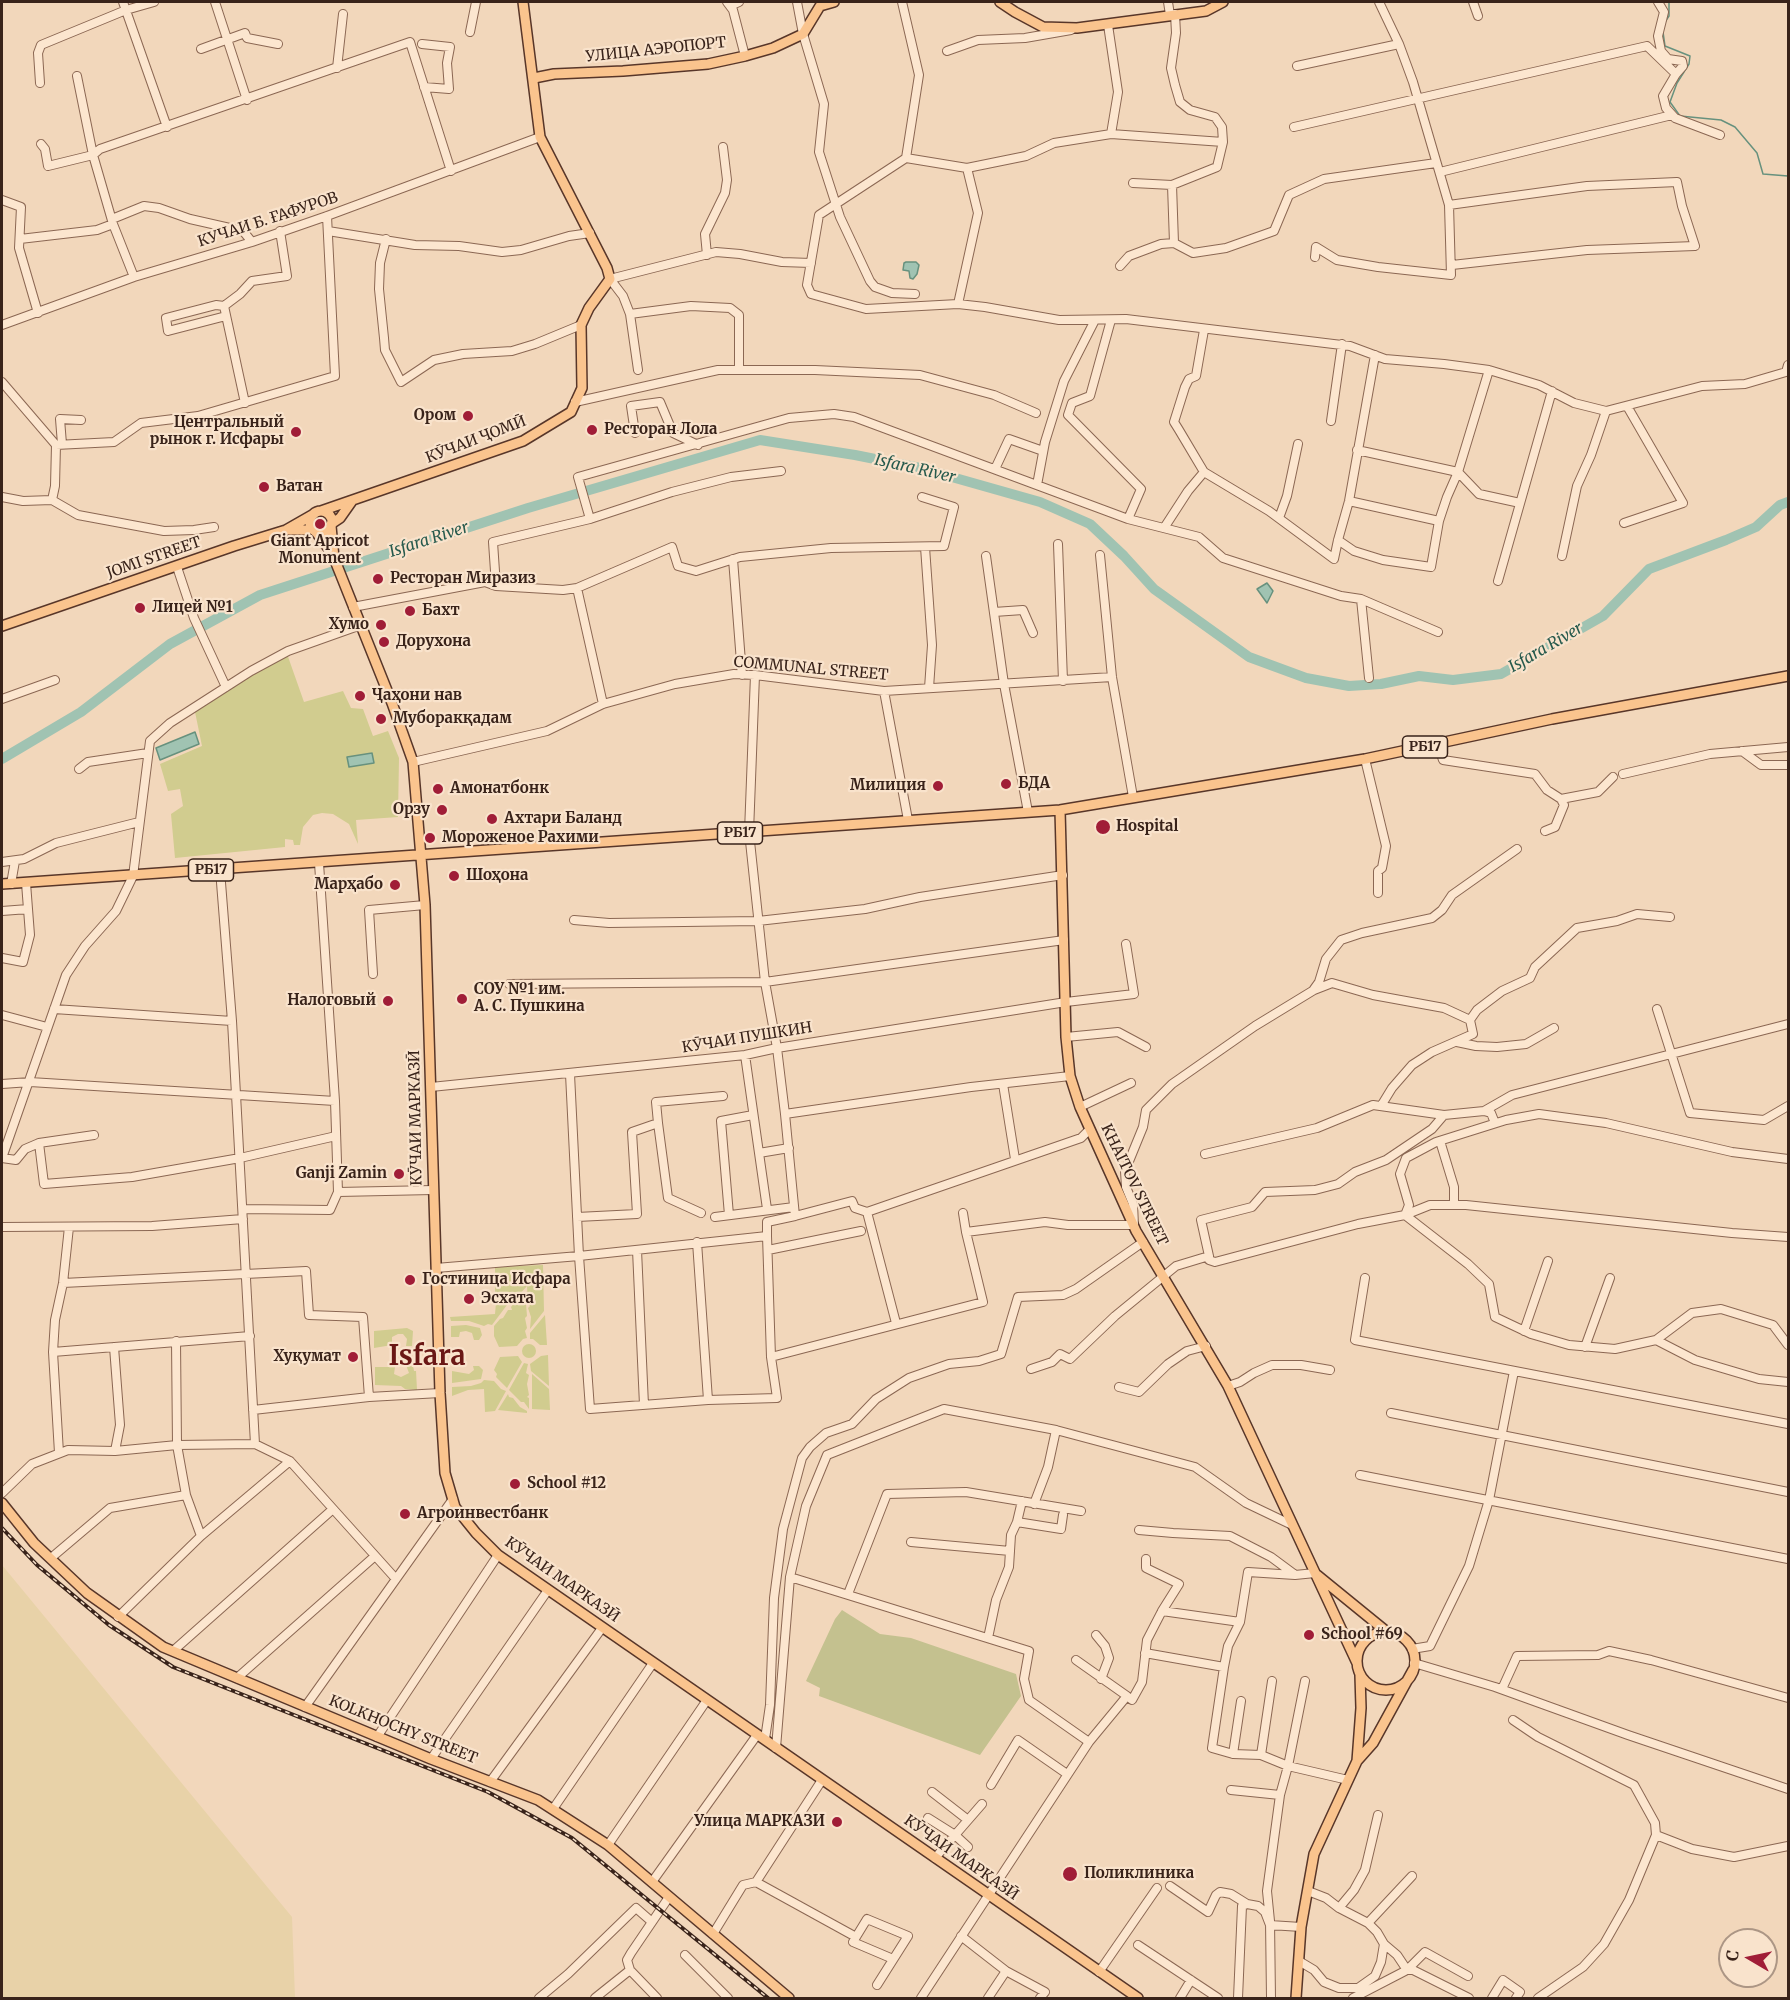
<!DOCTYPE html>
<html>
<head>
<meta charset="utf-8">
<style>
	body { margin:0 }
	#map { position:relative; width:1790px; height:2000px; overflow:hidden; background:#f2d7bb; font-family:Merriweather,serif }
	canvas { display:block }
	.frame { position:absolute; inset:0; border:3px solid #39231a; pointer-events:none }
	.north { position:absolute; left:1718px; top:1928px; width:60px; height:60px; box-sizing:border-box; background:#f9e3cc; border:2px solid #ac9685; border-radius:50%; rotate:279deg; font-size:16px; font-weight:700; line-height:24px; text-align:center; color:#39231a }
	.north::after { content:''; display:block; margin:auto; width:21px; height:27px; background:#a01d37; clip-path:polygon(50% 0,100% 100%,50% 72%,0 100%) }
</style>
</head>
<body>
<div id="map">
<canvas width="1790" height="2000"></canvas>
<div class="frame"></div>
<div class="north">С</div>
</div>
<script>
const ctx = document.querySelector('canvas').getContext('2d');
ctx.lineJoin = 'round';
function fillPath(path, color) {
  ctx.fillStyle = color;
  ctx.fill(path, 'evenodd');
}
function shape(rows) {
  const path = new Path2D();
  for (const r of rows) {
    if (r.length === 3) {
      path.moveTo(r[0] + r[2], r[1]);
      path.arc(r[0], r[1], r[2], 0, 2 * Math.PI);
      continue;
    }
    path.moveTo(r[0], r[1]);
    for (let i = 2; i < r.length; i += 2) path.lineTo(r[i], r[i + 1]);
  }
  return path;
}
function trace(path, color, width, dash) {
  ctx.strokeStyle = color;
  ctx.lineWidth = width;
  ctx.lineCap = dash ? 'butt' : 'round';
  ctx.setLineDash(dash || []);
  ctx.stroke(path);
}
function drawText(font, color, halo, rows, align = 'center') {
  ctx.font = font + ' Merriweather,serif';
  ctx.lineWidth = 4.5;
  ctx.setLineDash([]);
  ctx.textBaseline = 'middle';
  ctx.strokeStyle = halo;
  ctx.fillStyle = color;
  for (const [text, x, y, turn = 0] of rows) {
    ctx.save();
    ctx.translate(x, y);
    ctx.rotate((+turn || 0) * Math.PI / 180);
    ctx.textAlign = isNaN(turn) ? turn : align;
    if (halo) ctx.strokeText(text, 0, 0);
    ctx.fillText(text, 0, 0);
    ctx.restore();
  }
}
const farmland = shape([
	[2,1565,292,1917,295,1998,2,1998]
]);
const green = shape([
	[286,651,304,702,343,691,351,708,363,709,373,736,388,731,399,758,398,817,356,820,358,844,349,824,333,814,322,813,313,815,303,827,300,845,294,845,293,840,285,839,285,847,175,858,171,814,183,806,180,789,168,791,160,764,202,746,194,707],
	[543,1265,544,1311,530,1329,531,1317,528,1308,530,1306,528,1303,527,1286,519,1295,516,1296,509,1305,507,1305,492,1325,488,1324,484,1326,469,1321,451,1321,450,1317,495,1314,496,1303,500,1301,499,1296,495,1294,495,1267],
	[525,1292,527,1316,525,1318,527,1328,525,1331,527,1338,523,1339,517,1346,499,1347,494,1336,494,1326,500,1319,503,1318,508,1310,512,1310,511,1307,516,1301,519,1301],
	[545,1315,547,1345,540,1345,533,1339,530,1339,530,1333],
	[466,1325,480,1328,482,1335,479,1340,474,1340,472,1333,466,1331,460,1332,459,1337,451,1337,451,1326],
	[407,1328,413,1331,412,1346,406,1346,407,1339,403,1334,398,1334,392,1337,392,1345,374,1348,374,1331],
	[529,1351,7],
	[548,1355,549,1386,531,1371,530,1364,541,1356],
	[518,1356,522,1362,507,1388,496,1377,497,1374,494,1370,500,1357],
	[524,1363,528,1364,526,1373,529,1375,527,1384,529,1395,527,1397,529,1398,529,1409,524,1402,521,1402,509,1390],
	[406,1365,413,1365,414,1371,416,1371,417,1390,405,1389,401,1386,375,1385,375,1367,395,1367,394,1374,401,1377,409,1373],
	[473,1366,479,1366,483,1370,481,1379,452,1383,452,1371,469,1374,474,1370],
	[532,1374,549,1389,550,1410,532,1409],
	[484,1380,494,1381,501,1389,506,1391,495,1411,485,1412,484,1389,468,1390,452,1396,452,1387,471,1386,481,1383],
	[508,1394,509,1397,513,1398,520,1407,527,1411,527,1413,498,1410]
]);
const cemetery = shape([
	[842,1610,880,1634,911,1638,1016,1674,1021,1696,980,1755,819,1696,820,1688,806,1681,835,1619]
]);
const water = shape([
	[906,262,916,262,919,265,917,274,913,279,910,278,909,271,903,270,904,263,906,262],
	[1267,583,1273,591,1267,603,1257,589,1267,583],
	[195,732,199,744,160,760,156,748,195,732],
	[372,753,374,763,349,767,347,757,372,753]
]);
const stream = shape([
	[1665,22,1669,16,1669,2],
	[1663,32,1665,46,1690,56,1689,64,1677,83,1670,102,1680,116,1721,120,1735,127,1757,153,1763,174,1788,176]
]);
const river = shape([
	[2,759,81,712,170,644,260,595,528,508,760,440,855,455,920,468,1040,502,1090,524,1124,556,1154,589,1249,657,1306,678,1349,686,1381,684,1419,676,1453,680,1501,674,1603,616,1649,569,1726,540,1756,527,1780,505,1788,502]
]);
const minor = shape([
	[123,2,167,127],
	[215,2,247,100],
	[727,2,733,10,745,56],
	[797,2,803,34,824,104,819,152,840,217,870,281,875,287,892,293,915,294],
	[902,2,919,75,906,158,819,215,807,285,811,294,866,309,958,304,985,307,1059,320,1126,319,1350,346,1385,359,1444,364,1489,370,1539,385,1574,403,1606,411,1702,386,1745,384,1786,372,1788,365],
	[1168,2,1170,15],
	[1473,2,1478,16],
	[1658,2,1664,12,1658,36,1661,51,1668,59,1682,61,1683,66,1676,74,1663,96,1666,108,1675,118,1720,135],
	[730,6,739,2],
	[1108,25,1118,92,1111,134],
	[470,32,476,2],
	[422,44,450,47,447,63,449,89,424,87],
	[201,49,245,33,247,38,278,44],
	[947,51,978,40,1025,38,1071,30],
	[1297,66,1399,44],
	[337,68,343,14],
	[40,83,38,53,41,45,126,10,154,2],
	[1294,127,1647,46,1676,74],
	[41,144,45,149,48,166,93,155,77,76],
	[906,158,967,168,978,213,958,304],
	[967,168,1026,156,1054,143,1111,134,1223,142],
	[1440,172,1672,115],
	[1133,183,1172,185,1217,167,1223,142,1222,127,1215,117,1190,110,1180,102,1175,85,1171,68,1176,33,1175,14],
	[1172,185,1174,243,1193,253,1226,248,1274,231,1289,195,1324,179,1436,163],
	[2,200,21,207,19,248,38,313],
	[1449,205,1587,186,1677,182,1682,206,1695,246,1587,250,1452,265],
	[112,219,144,206,159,208,190,219,243,231,252,242],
	[328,231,415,245,459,246,502,252,521,250,569,236,590,233],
	[20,239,97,230,113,224],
	[386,239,380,263,379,289,384,338,385,350,401,382,434,360,463,354,512,351,535,344,581,325],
	[707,255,705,234,725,193,727,180,723,147],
	[1315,257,1316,247,1337,260,1378,267,1451,275,1449,205,1413,82,1399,44,1379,2],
	[1120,266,1129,256,1161,244,1174,243],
	[134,277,113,224,93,155,100,149,410,42,451,171],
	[224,306,216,305,166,318,168,331,226,316],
	[630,314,691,306,730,308,739,315,739,370],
	[1111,320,1090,396,1072,403,1068,415,1141,489,1128,519],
	[2,325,134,277,252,242,327,216,540,137],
	[1204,330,1196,376,1189,379,1185,387,1174,422,1179,430,1204,472,1269,511,1334,559,1338,540,1349,501,1375,355],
	[638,370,630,314,623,296,610,279,716,252,740,254,782,262,811,263],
	[1489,370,1458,472,1479,494,1520,503],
	[2,382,56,445],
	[575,402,718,370,815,370,920,375,994,395,1036,413],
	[245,403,224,306,240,294,252,281,287,276,280,231],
	[1331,421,1342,344],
	[635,433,631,406,660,402,673,433,698,445],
	[62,444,60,419,81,420],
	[56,445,114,442,141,423,198,416,335,376,327,216],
	[995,469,1009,439,1043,451],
	[781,471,731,477,672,492,590,519,578,477,789,418,834,414,854,417,1128,519,1199,537,1223,558,1341,596,1361,599,1438,632],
	[1037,485,1045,442,1064,381,1095,320],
	[2,497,23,501,52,500,55,486,56,445],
	[52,500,78,515,164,531,194,530,214,527],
	[1349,501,1439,521],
	[1279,518,1287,496,1298,444],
	[1624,523,1683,503,1627,406],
	[1164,528,1188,491,1204,472],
	[1338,540,1354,551,1383,560,1431,567,1439,521,1447,497,1458,472,1357,450],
	[1058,544,1063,681],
	[925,547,932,645,929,688],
	[1100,555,1112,677,1133,797],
	[986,556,1004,684,1028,812],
	[1562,556,1577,486,1591,455,1606,411],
	[733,559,742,675],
	[177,567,194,618,226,687],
	[1498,581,1552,391],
	[496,586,493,542,590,519],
	[577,588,603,704],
	[1361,599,1369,678],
	[353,607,485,582,496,586,563,590,577,588,672,547,678,566,696,571,740,557,831,548,944,546,954,507,922,497],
	[994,612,1023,610,1033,633],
	[884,691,908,820],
	[2,699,55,680],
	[1438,745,1443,760,1535,774,1547,790,1561,799,1598,792,1613,777],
	[1742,751,1761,765,1788,765],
	[1365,759,1386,846,1382,868,1378,871,1378,893],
	[413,762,547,731,603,704,675,684,734,674,755,675,884,691,1112,677],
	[79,769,88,762,148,753],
	[1623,774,1710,754,1788,747],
	[1545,831,1555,827,1564,805,1561,799],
	[2,862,24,859,56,843,139,822],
	[11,884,15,861],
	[2,911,28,909],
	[574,920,609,923,758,921,865,909,920,897,1063,875],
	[2,958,23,962,30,935,26,883],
	[373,974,369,910,425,905],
	[509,984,765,982,1064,940],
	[1314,989,1319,982,1326,959,1341,940,1362,933,1432,918,1442,910,1452,895,1517,849],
	[54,1009,232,1021],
	[1657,1009,1690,1113,1764,1120,1788,1106],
	[2,1015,47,1027],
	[1470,1020,1477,1010,1502,991,1530,978,1535,967,1577,928,1617,921,1637,914,1670,917],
	[1066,1037,1118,1032,1146,1047],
	[1457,1042,1476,1046,1497,1047,1526,1044,1554,1028],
	[745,1055,759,1153,789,1148],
	[570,1074,579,1256,590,1409,708,1400,777,1398,771,1357,767,1236],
	[2,1084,30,1082,335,1101],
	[1003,1084,1015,1159],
	[431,1087,745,1055,777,1048,1066,1002,1134,994,1126,944],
	[1080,1107,1131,1083],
	[1484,1111,1512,1095,1788,1024],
	[785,1114,971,1087,1070,1076],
	[658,1123,668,1198,701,1213],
	[94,1135,39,1143,25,1149,16,1160,2,1158,66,975,85,946,116,911,133,876,150,741,170,723,251,671,288,651,361,625],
	[1440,1141,1454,1187,1454,1205],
	[39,1143,44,1184,132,1177,240,1158,336,1136],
	[759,1153,767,1209],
	[1205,1154,1317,1128,1373,1105,1444,1115],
	[1788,1159,1732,1152,1606,1123,1539,1114,1506,1120,1436,1142,1406,1158,1400,1174,1409,1205,1405,1215,1468,1264,1489,1284,1495,1317,1531,1334,1569,1345,1615,1349,1656,1340,1695,1360,1759,1379,1788,1382],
	[338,1192,433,1190],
	[243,1209,330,1210,338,1192,335,1101,319,863],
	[867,1212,896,1323],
	[963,1213,966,1232],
	[729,1215,721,1121,753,1115],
	[795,1216,852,1201,855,1208,867,1212,1081,1138,1089,1130],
	[577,1217,637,1214,632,1132,658,1123,656,1102,723,1096],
	[715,1217,794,1207],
	[2,1227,152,1226,243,1219],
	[697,1242,708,1400],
	[637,1250,644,1405],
	[768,1250,861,1231],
	[1209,1256,1201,1220,1252,1207,1265,1192,1315,1190,1338,1184,1355,1172,1386,1160,1432,1129,1444,1115,1484,1111,1491,1113,1495,1123],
	[436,1268,579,1256,767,1236,767,1222,795,1216,785,1114,777,1048,765,982,749,832,755,675],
	[1365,1278,1355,1340,1788,1424],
	[63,1283,306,1271,309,1315,363,1317,369,1397,440,1393],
	[1524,1331,1548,1261],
	[1656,1340,1692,1313,1721,1309,1773,1325,1788,1345],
	[114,1347,120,1425,115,1451],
	[1585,1347,1610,1278],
	[53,1352,250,1336],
	[771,1357,983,1302,966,1232,1045,1222,1068,1225,1134,1225,1133,1204,1126,1187,1125,1171,1143,1127,1146,1110,1172,1084,1255,1026,1314,990,1332,983,1373,995,1444,1008,1470,1020,1473,1034,1432,1052,1412,1065,1392,1088,1381,1106],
	[1031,1369,1052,1362,1060,1354,1070,1359,1115,1316,1176,1266,1209,1256,1209,1260,1215,1262,1358,1224,1405,1215,1430,1205,1466,1205,1732,1233,1788,1237],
	[1228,1386,1240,1382,1254,1373,1272,1365,1301,1365,1330,1370],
	[1119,1387,1139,1392,1168,1364,1187,1351,1206,1346],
	[253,1410,369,1397],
	[1391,1413,1788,1492],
	[59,1453,53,1352,55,1320,63,1283,69,1227],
	[290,1461,396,1579],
	[1360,1475,1788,1559],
	[2,1493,32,1464,68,1450,115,1451,177,1445,255,1444,232,1021,220,870],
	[1034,1504,1048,1467,1056,1430],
	[1017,1522,1061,1529,1063,1515],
	[1139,1530,1173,1533,1230,1536,1271,1557,1294,1574],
	[201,1536,290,1461,255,1444],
	[911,1542,1010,1551],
	[51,1558,110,1508,186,1495,177,1445,176,1341],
	[1146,1559,1146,1568,1179,1584,1162,1611],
	[790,1577,1029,1651,1024,1679,1029,1700,1089,1742],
	[848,1594,887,1494,966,1492,1081,1511],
	[118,1617,201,1536,186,1495],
	[1096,1635,1105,1646,1109,1658,1101,1679],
	[988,1638,996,1600,1009,1567,1011,1535,1017,1522,1022,1501],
	[1412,1649,1430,1646,1469,1566,1489,1500,1514,1371],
	[173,1651,333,1509],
	[1145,1653,1224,1667,1228,1646,1240,1622,1248,1572,1295,1575,1315,1573],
	[1076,1660,1127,1696],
	[1414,1663,1495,1687,1628,1735,1788,1789],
	[1224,1667,1212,1748,1233,1754],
	[237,1678,375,1556],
	[1305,1681,1288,1766,1348,1780],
	[1502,1689,1517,1656,1598,1655,1609,1651,1651,1660,1788,1698],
	[1241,1701,1233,1754,1261,1755],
	[305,1707,453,1499],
	[1513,1720,1538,1737,1634,1785,1655,1823,1656,1835],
	[377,1737,498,1555],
	[765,1739,770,1705,774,1598,783,1529,802,1458,810,1447,826,1433,852,1424,876,1399,909,1378,949,1364,979,1361,1001,1354,1018,1297,1063,1295,1076,1289,1143,1242],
	[776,1748,790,1577,806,1506,827,1455,944,1409,1056,1430,1195,1467,1246,1503,1292,1525],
	[431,1759,548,1590],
	[490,1782,602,1628],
	[991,1785,1018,1740,1067,1774],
	[1231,1790,1280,1795,1288,1766,1261,1755,1272,1681],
	[932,1792,968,1820],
	[553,1809,653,1663],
	[928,1818,955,1835,982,1804],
	[608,1845,707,1700],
	[935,1858,955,1835,968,1847],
	[652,1882,757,1735],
	[756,1882,856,1937,867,1919,908,1936,877,1985],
	[1170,1886,1208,1912,1216,1895,1220,1892,1231,1894,1247,1904],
	[1308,1891,1326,1898,1339,1908,1354,1890,1365,1870,1378,1815],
	[1368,1923,1412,1876],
	[713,1934,743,1885,756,1882,822,1780],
	[961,1936,1006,1971,1045,1992,1040,1998],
	[856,1937,853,1942,893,1959],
	[1384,1944,1397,1955,1407,1970,1425,1952,1468,1976],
	[1138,1945,1218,1998],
	[685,1955,728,1998],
	[1299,1961,1314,1970,1324,1982,1339,1988,1358,1988,1375,1976,1381,1962,1384,1944,1377,1932,1368,1923,1339,1908],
	[630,1970,657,1998],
	[1099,1972,1157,1888],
	[539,1998,568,1974,636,1908,652,1922],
	[595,1998,630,1970,627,1960,631,1953,669,1897],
	[921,1998,1089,1742,1127,1696,1132,1700,1142,1682,1147,1640,1162,1611,1240,1622],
	[988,1998,1006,1971],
	[1180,1998,1191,1980],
	[1238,1998,1242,1906,1247,1904,1258,1906,1265,1912,1270,1925,1301,1927],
	[1271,1998,1270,1921,1267,1891,1280,1795],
	[1353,1998,1407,1970,1413,1970,1469,1998],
	[1492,1998,1503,1980,1520,1992,1516,1998],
	[1538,1998,1583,1967,1604,1944,1629,1900,1656,1835,1692,1849,1734,1857,1788,1846]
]);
const major = shape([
	[1000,2,1015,12,1043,27,1077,28,1206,11,1223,2],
	[534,78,554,74,623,71,708,64,745,56,773,48,803,34,820,6,834,2],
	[321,511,523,441,571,412,582,388,581,325,589,308,610,279,607,268,540,137,523,2],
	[321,522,11],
	[331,524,340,518,352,501],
	[331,526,334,558,392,703,413,762,425,905,440,1393,445,1473,455,1507,476,1533,498,1555,1138,1998],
	[286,530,306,530,312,528],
	[316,532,332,553],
	[2,626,234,546,286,530,314,514],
	[1060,810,1066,1037,1070,1076,1080,1107,1136,1231,1228,1386,1357,1663],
	[2,884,1060,810,1365,759,1552,719,1788,676],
	[2,1503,34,1543,87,1593,163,1647,431,1759,538,1800,608,1845,789,1998],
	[1317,1575,1387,1632],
	[1386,1661,29],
	[1357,1761,1361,1708,1360,1675],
	[1296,1998,1301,1927,1314,1854,1357,1761,1373,1743,1413,1670]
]);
const rail = shape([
	[2,1528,37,1565,109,1625,173,1667,488,1792,572,1838,768,1998]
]);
const markers = [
	[468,416,6,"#a01d37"],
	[592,430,6,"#a01d37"],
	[296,432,6,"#a01d37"],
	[264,487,6,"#a01d37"],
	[320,524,6,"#a01d37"],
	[378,579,6,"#a01d37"],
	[140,608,6,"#a01d37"],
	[410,611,6,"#a01d37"],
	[381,625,6,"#a01d37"],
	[384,642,6,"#a01d37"],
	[360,696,6,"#a01d37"],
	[381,719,6,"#a01d37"],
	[1006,784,6,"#a01d37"],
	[938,786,6,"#a01d37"],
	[438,789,6,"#a01d37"],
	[442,810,6,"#a01d37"],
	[492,819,6,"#a01d37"],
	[1103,827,8,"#a01d37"],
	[430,838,6,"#a01d37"],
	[454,876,6,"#a01d37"],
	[395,885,6,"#a01d37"],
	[462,999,6,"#a01d37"],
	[388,1001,6,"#a01d37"],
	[399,1174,6,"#a01d37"],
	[410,1280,6,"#a01d37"],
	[469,1299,6,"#a01d37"],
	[353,1357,6,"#a01d37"],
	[515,1484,6,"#a01d37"],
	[405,1514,6,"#a01d37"],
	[1309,1635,6,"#a01d37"],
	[837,1822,6,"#a01d37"],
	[1070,1874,8,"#a01d37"]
];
const shields = [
	[1425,747,45],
	[740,833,45],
	[211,870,45]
];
const shieldNames = [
	["РБ17",1425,747],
	["РБ17",740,833],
	["РБ17",211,870]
];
const streetNames = [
	["УЛИЦА АЭРОПОРТ",656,50,-6],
	["КУЧАИ Б. ҒАФУРОВ",268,220,-18],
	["КӮЧАИ ҶОМӢ",476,440,-21],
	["JOMI STREET",154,558,-19],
	["COMMUNAL STREET",811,669,5],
	["КӮЧАИ ПУШКИН",747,1038,-9],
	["КӮЧАИ МАРКАЗӢ",416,1118,-91],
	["KHAITOV STREET",1134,1185,64],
	["КӮЧАИ МАРКАЗӢ",562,1580,35],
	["KOLKHOCHY STREET",403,1730,22],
	["КӮЧАИ МАРКАЗӢ",961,1858,35]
];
const poiNames = [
	["Ором",456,416,"right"],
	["Центральный",284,423,"right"],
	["рынок г. Исфары",284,440,"right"],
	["Ресторан Лола",604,430],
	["Ватан",276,487],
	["Giant Apricot",320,542,"center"],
	["Monument",320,559,"center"],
	["Ресторан Миразиз",390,579],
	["Лицей №1",152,608],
	["Бахт",422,611],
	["Хумо",369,625,"right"],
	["Дорухона",396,642],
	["Ҷаҳони нав",372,696],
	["Муборакқадам",393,719],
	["БДА",1018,784],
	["Милиция",926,786,"right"],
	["Амонатбонк",450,789],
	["Орзу",430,810,"right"],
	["Ахтари Баланд",504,819],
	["Hospital",1116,827],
	["Мороженое Рахими",442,838],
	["Шоҳона",466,876],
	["Марҳабо",383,885,"right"],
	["СОУ №1 им.",474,990],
	["А. С. Пушкина",474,1007],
	["Налоговый",376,1001,"right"],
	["Ganji Zamin",387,1174,"right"],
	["Гостиница Исфара",422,1280],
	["Эсхата",481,1299],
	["Хуқумат",341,1357,"right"],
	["School #12",527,1484],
	["Агроинвестбанк",417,1514],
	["School #69",1321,1635],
	["Улица МАРКАЗИ",825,1822,"right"],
	["Поликлиника",1084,1874]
];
const waterNames = [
	["Isfara River",915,469,13],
	["Isfara River",429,540,-18],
	["Isfara River",1546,648,-30]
];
const townNames = [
	["Isfara",427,1357]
];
fillPath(farmland, '#e8d2a8');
fillPath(green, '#d1cc8f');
fillPath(cemetery, '#c4c18f');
fillPath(water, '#a0c3b2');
trace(water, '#67917e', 1.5);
trace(stream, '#67917e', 1.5);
trace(river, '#a0c3b2', 10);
trace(minor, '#8b6753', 10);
trace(major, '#583629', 12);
trace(minor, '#fce6cf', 8);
trace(major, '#fac48e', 9);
trace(rail, '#39231a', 4);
trace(rail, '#f9e3cc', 1.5, [4.5]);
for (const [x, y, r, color] of markers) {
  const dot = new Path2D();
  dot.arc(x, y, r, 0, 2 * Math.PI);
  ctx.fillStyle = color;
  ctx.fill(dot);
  trace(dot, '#f9e3cc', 2);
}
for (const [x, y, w] of shields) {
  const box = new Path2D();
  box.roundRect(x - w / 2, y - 11, w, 22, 4.5);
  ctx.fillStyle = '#f9e3cc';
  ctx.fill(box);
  trace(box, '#39231a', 1.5);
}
drawText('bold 14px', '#39231a', null, shieldNames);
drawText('15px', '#39231a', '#f9e3cc', streetNames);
drawText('bold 15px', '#39231a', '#f9e3cc', poiNames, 'left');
drawText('italic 16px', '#275a4d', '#f9e3cc', waterNames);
drawText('bold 27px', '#6a1715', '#f9e3cc', townNames);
</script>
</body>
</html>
